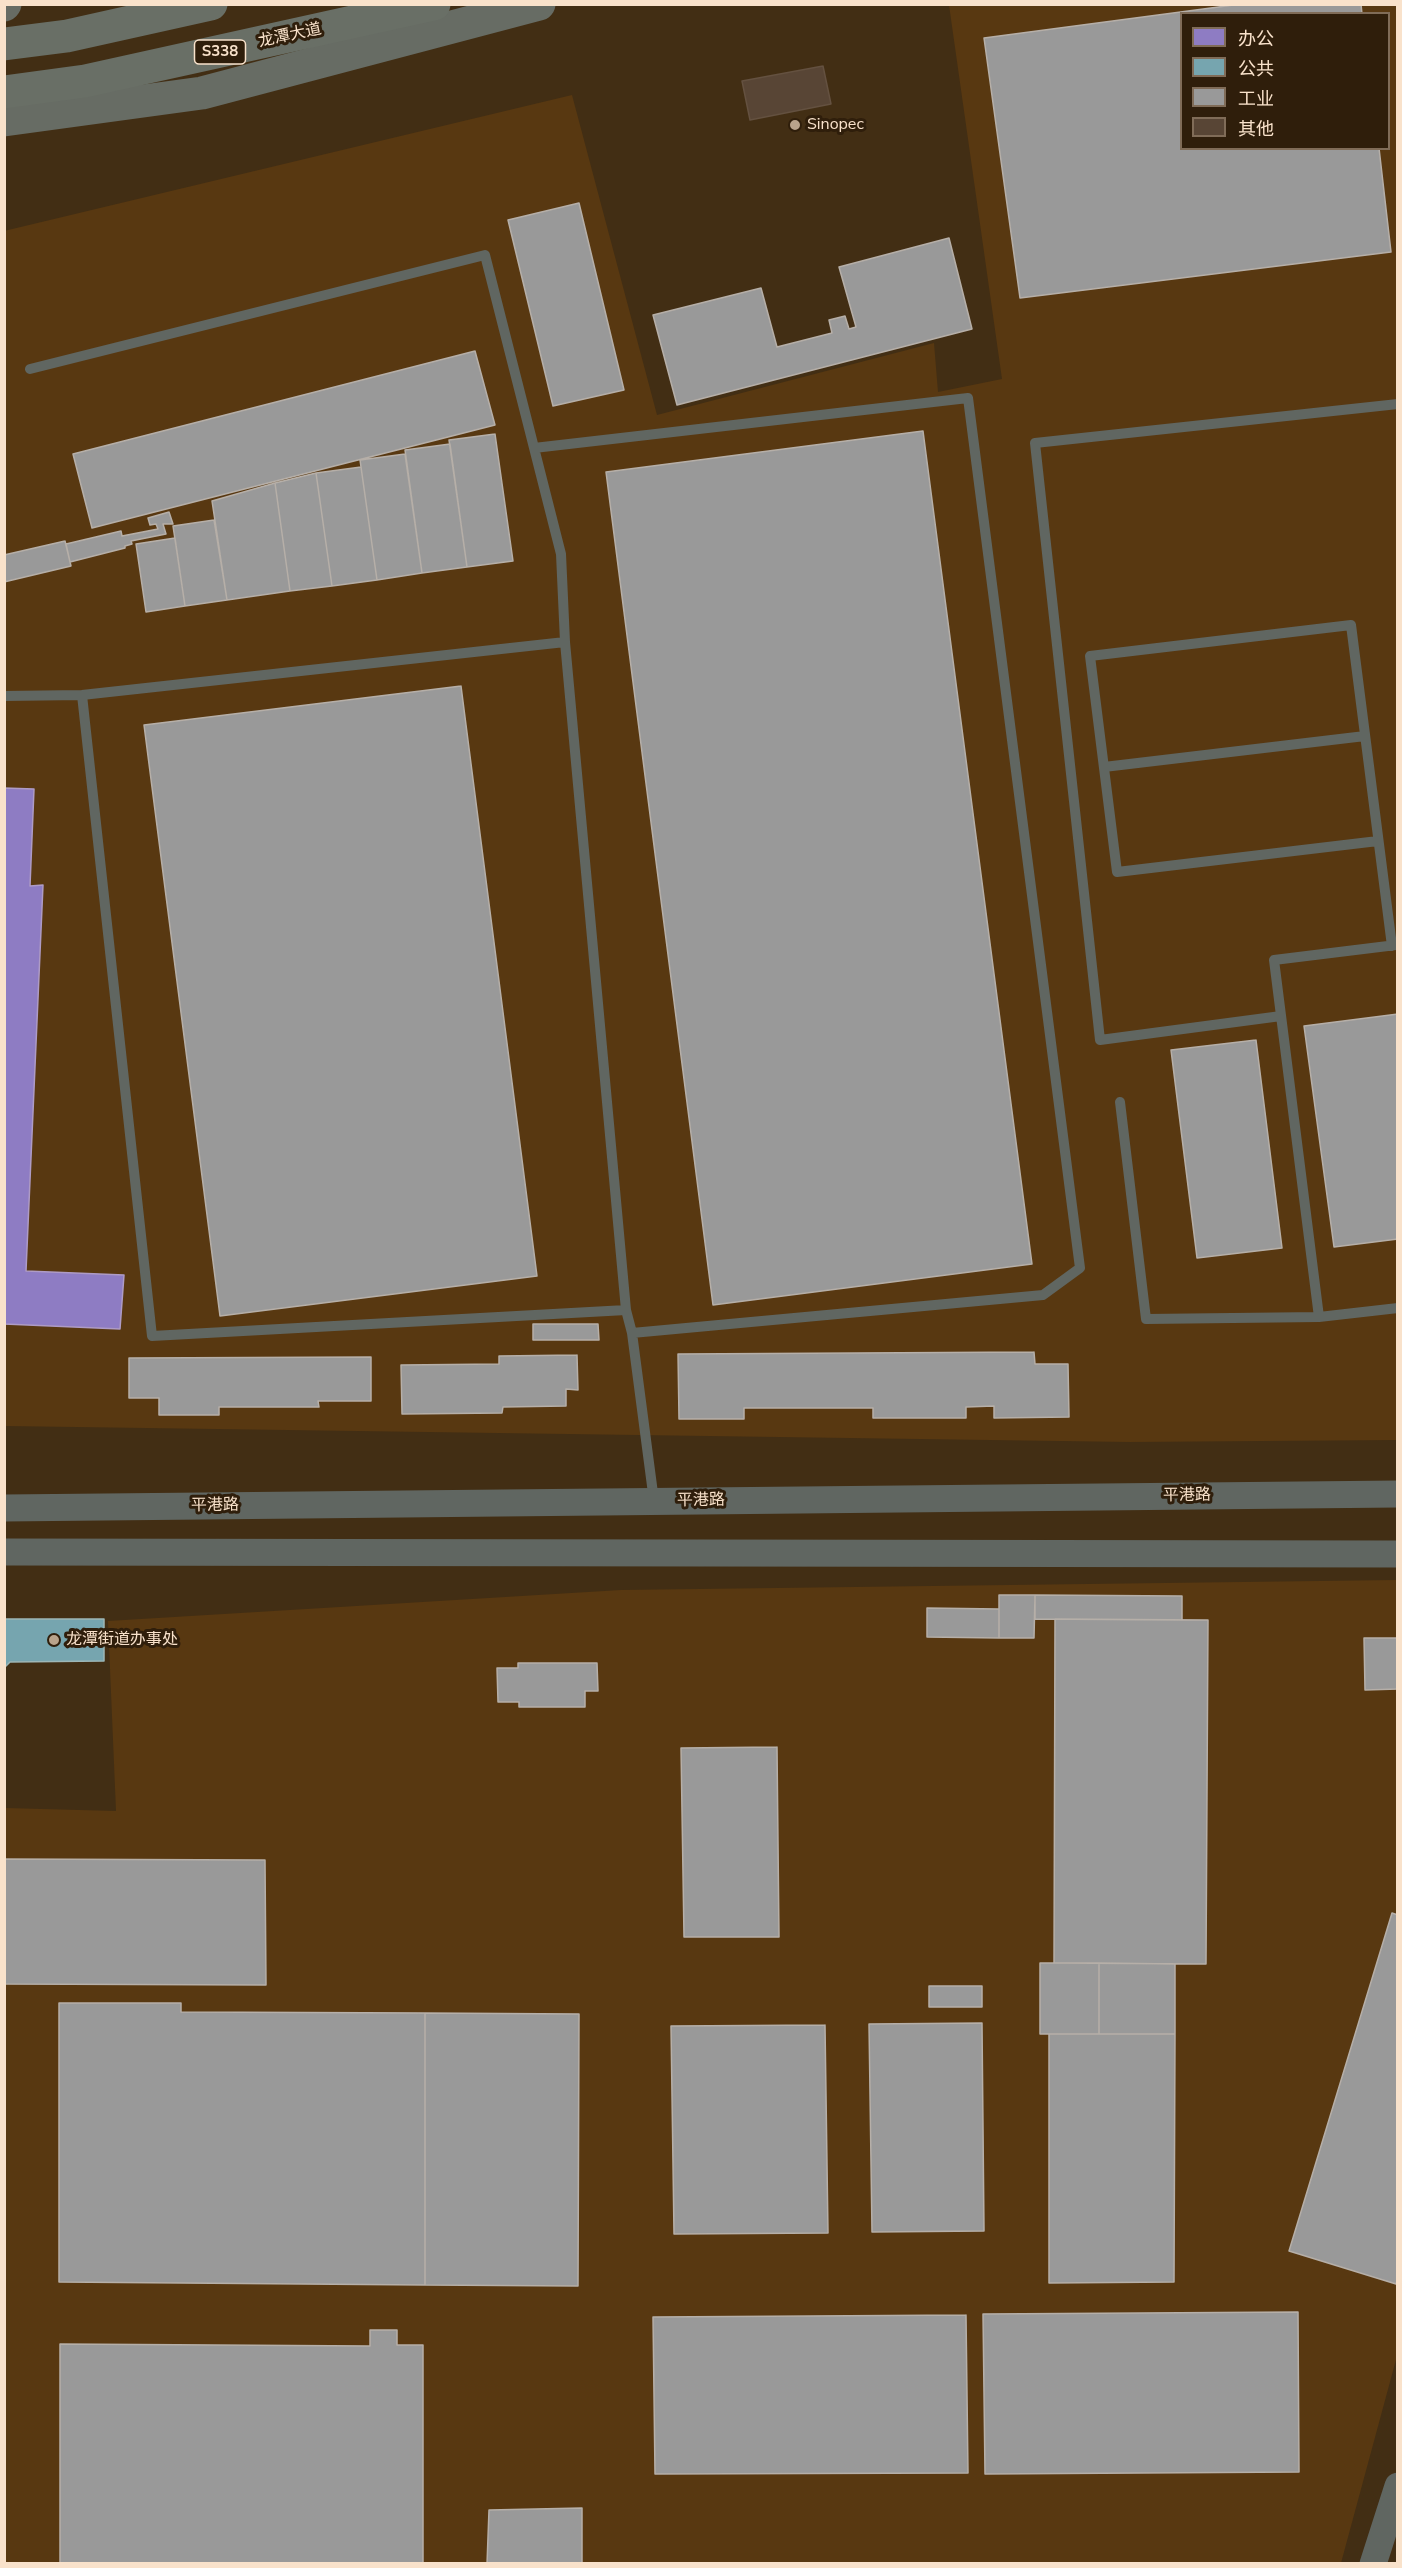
<!DOCTYPE html>
<html>
<head>
<meta charset="utf-8">
<style>
	body { margin:0 }
	#map { position:relative; width:1402px; height:2568px; overflow:hidden; background:#422e14; font-family:"Nunito Sans","Noto Sans SC",sans-serif }
	canvas { display:block }
	.frame { position:absolute; inset:0; border:6px solid #f9e2cb; pointer-events:none }
	.legend { position:absolute; left:1180px; top:12px; width:210px; height:138px; box-sizing:border-box; background:#2f1e0b; border:2px solid #806c58; margin:0; padding:8px 10px; list-style:none; font-size:18px; color:#f9e2cb }
	.legend li { display:flex; align-items:center; gap:12px; height:30px }
	.legend b { width:30px; border:2px solid #806c58 }
</style>
</head>
<body>
<div id="map">
<canvas width="1402" height="2568"></canvas>
<div class="frame"></div>
<ul class="legend">
<li><b style="height:16px;background:#8e7cc3"></b>办公</li>
<li><b style="height:16px;background:#76a5af"></b>公共</li>
<li><b style="height:16px;background:#999"></b>工业</li>
<li><b style="height:16px;background:#584535"></b>其他</li>
</ul>
</div>
<script>
const ctx = document.querySelector('canvas').getContext('2d');
ctx.lineJoin = 'round';
function fillPath(path, color) {
  ctx.fillStyle = color;
  ctx.fill(path, 'evenodd');
}
function shape(rows) {
  const path = new Path2D();
  for (const r of rows) {
    path.moveTo(r[0], r[1]);
    for (let i = 2; i < r.length; i += 2) path.lineTo(r[i], r[i + 1]);
  }
  return path;
}
function trace(path, color, width, dash) {
  ctx.strokeStyle = color;
  ctx.lineWidth = width;
  ctx.lineCap = dash ? 'butt' : 'round';
  ctx.setLineDash(dash || []);
  ctx.stroke(path);
}
function drawText(font, color, halo, rows, align = 'center') {
  ctx.font = font + ' "Nunito Sans","Noto Sans SC",sans-serif';
  ctx.lineWidth = 6;
  ctx.setLineDash([]);
  ctx.textBaseline = 'middle';
  ctx.strokeStyle = halo;
  ctx.fillStyle = color;
  for (const [text, x, y, turn = 0] of rows) {
    ctx.save();
    ctx.translate(x, y);
    ctx.rotate((+turn || 0) * Math.PI / 180);
    ctx.textAlign = isNaN(turn) ? turn : align;
    if (halo) ctx.strokeText(text, 0, 0);
    ctx.fillText(text, 0, 0);
    ctx.restore();
  }
}
const built = shape([
	[949,5,1397,5,1397,1440,1130,1442,5,1426,4,231,572,95,657,415,934,343,938,392,1002,379],
	[1182,14,1388,14,1388,148,1182,148],
	[1397,1580,1397,2356,1341,2563,5,2564,5,1808,116,1811,108,1621,621,1590]
]);
const offices = shape([
	[4,788,34,789,30,886,43,885,26,1271,124,1275,120,1329,4,1324,4,788]
]);
const public = shape([
	[4,1619,104,1619,104,1661,10,1662,4,1668,4,1619]
]);
const industry = shape([
	[1241,4,1361,4,1362,14,1182,14,1182,148,1379,148,1391,252,1020,298,984,38,1241,4],
	[579,203,624,390,553,406,508,220,579,203],
	[949,238,972,329,677,405,653,315,761,288,777,347,832,333,829,320,845,316,849,329,856,327,839,267,949,238],
	[475,351,495,425,92,528,73,454,475,351],
	[923,431,1032,1264,713,1305,606,472,923,431],
	[495,434,513,561,467,567,449,440,495,434],
	[450,444,467,567,422,573,405,450,450,444],
	[405,454,422,573,377,580,360,460,405,454],
	[361,467,377,580,332,586,316,473,361,467],
	[316,473,332,586,290,591,275,483,316,473],
	[275,483,290,591,227,600,212,501,275,483],
	[169,512,173,524,163,524,166,534,131,541,132,544,125,546,125,548,70,562,66,544,121,531,122,536,158,529,156,524,150,525,148,518,169,512],
	[214,520,227,600,185,606,173,526,214,520],
	[175,538,185,606,146,612,136,544,175,538],
	[65,541,71,566,4,582,4,555,65,541],
	[461,686,537,1276,220,1316,144,725,461,686],
	[1398,1014,1398,1239,1334,1247,1304,1026,1398,1014],
	[1256,1040,1282,1248,1197,1258,1171,1050,1256,1040],
	[533,1324,598,1324,599,1340,533,1340,533,1324],
	[1034,1352,1035,1364,1068,1364,1069,1417,994,1418,994,1406,966,1407,966,1418,873,1418,873,1408,744,1408,744,1419,679,1419,678,1354,1034,1352],
	[577,1355,578,1390,566,1389,566,1406,503,1407,502,1413,402,1414,401,1365,499,1364,499,1356,577,1355],
	[371,1357,371,1401,318,1401,319,1407,219,1407,219,1415,159,1415,159,1398,129,1398,129,1358,371,1357],
	[999,1595,1035,1595,1034,1638,999,1638,999,1595],
	[1035,1595,1182,1596,1182,1620,1035,1619,1035,1595],
	[927,1608,999,1609,999,1638,927,1637,927,1608],
	[1055,1619,1208,1620,1206,1964,1054,1963,1055,1619],
	[1364,1638,1398,1638,1398,1689,1365,1690,1364,1638],
	[518,1663,597,1663,598,1691,585,1691,585,1707,519,1707,519,1702,498,1702,497,1668,518,1668,518,1663],
	[777,1747,779,1937,684,1937,681,1748,777,1747],
	[4,1859,265,1860,266,1985,4,1984,4,1859],
	[1392,1913,1398,1915,1398,2278,1396,2284,1289,2251,1392,1913],
	[1040,1963,1099,1963,1099,2034,1040,2034,1040,1963],
	[1099,1963,1175,1964,1175,2034,1099,2034,1099,1963],
	[929,1986,982,1986,982,2007,929,2007,929,1986],
	[59,2003,181,2003,181,2012,425,2013,425,2285,59,2282,59,2003],
	[425,2013,579,2014,578,2286,425,2285,425,2013],
	[982,2023,984,2231,872,2232,869,2024,982,2023],
	[825,2025,828,2233,674,2234,671,2026,825,2025],
	[1049,2034,1175,2034,1174,2282,1049,2283,1049,2034],
	[1298,2312,1299,2472,985,2474,983,2314,1298,2312],
	[966,2315,968,2473,655,2474,653,2317,966,2315],
	[370,2330,397,2330,397,2345,423,2345,423,2564,60,2564,60,2344,370,2346,370,2330],
	[582,2508,582,2564,487,2564,489,2510,582,2508]
]);
const building = shape([
	[823,66,831,104,750,120,742,81,823,66]
]);
const service = shape([
	[30,369,485,255,561,554,565,642],
	[534,448,968,398,1080,1268,1043,1295,632,1333],
	[82,695,152,1336,626,1310],
	[4,696,82,695,565,642,626,1310,632,1333,654,1501],
	[1104,767,1365,736],
	[1378,841,1117,872,1090,656,1351,625,1392,946],
	[1281,1016,1100,1040,1035,443,1398,404],
	[1120,1102,1146,1319,1319,1317,1398,1308],
	[1319,1317,1274,960,1396,945]
]);
const tertiary = shape([
	[4,1508,1398,1494],
	[4,1552,1398,1554],
	[1373,2564,1398,2486]
]);
const primary = shape([
	[4,5,5,4],
	[4,120,202,93,539,4]
]);
const trunk = shape([
	[4,44,67,36,211,4],
	[4,92,85,81,434,4]
]);
const markers = [
	[795,125,6,"#b9a38b"],
	[54,1640,6,"#b9a38b"]
];
const shields = [
	[220,52,51]
];
const shieldNames = [
	["S338",220,52]
];
const streetNames = [
	["龙潭大道",290,36,-12],
	["平港路",1187,1496,-1],
	["平港路",701,1501,-1],
	["平港路",215,1506,-1]
];
const poiNames = [
	["Sinopec",807,125],
	["龙潭街道办事处",66,1640]
];
fillPath(built, '#583811');
fillPath(offices, '#8e7cc3');
trace(offices, '#ae9bc5', 1.5);
fillPath(public, '#76a5af');
trace(public, '#9db7b7', 1.5);
fillPath(industry, '#999');
trace(industry, '#b6afa8', 1.5);
fillPath(building, '#584535');
trace(building, '#645140', 1.5);
trace(service, '#606661', 10);
trace(tertiary, '#606661', 27);
trace(primary, '#676c64', 33);
trace(trunk, '#696f66', 33);
for (const [x, y, r, color] of markers) {
  const dot = new Path2D();
  dot.arc(x, y, r, 0, 2 * Math.PI);
  ctx.fillStyle = color;
  ctx.fill(dot);
  trace(dot, '#2f1e0b', 2);
}
for (const [x, y, w] of shields) {
  const box = new Path2D();
  box.roundRect(x - w / 2, y - 12, w, 24, 4.5);
  ctx.fillStyle = '#2f1e0b';
  ctx.fill(box);
  trace(box, '#f9e2cb', 1.5);
}
drawText('bold 15px', '#f9e2cb', null, shieldNames);
drawText('16px', '#f9e2cb', '#2f1e0b', streetNames);
drawText('16px', '#f9e2cb', '#2f1e0b', poiNames, 'left');
</script>
</body>
</html>
